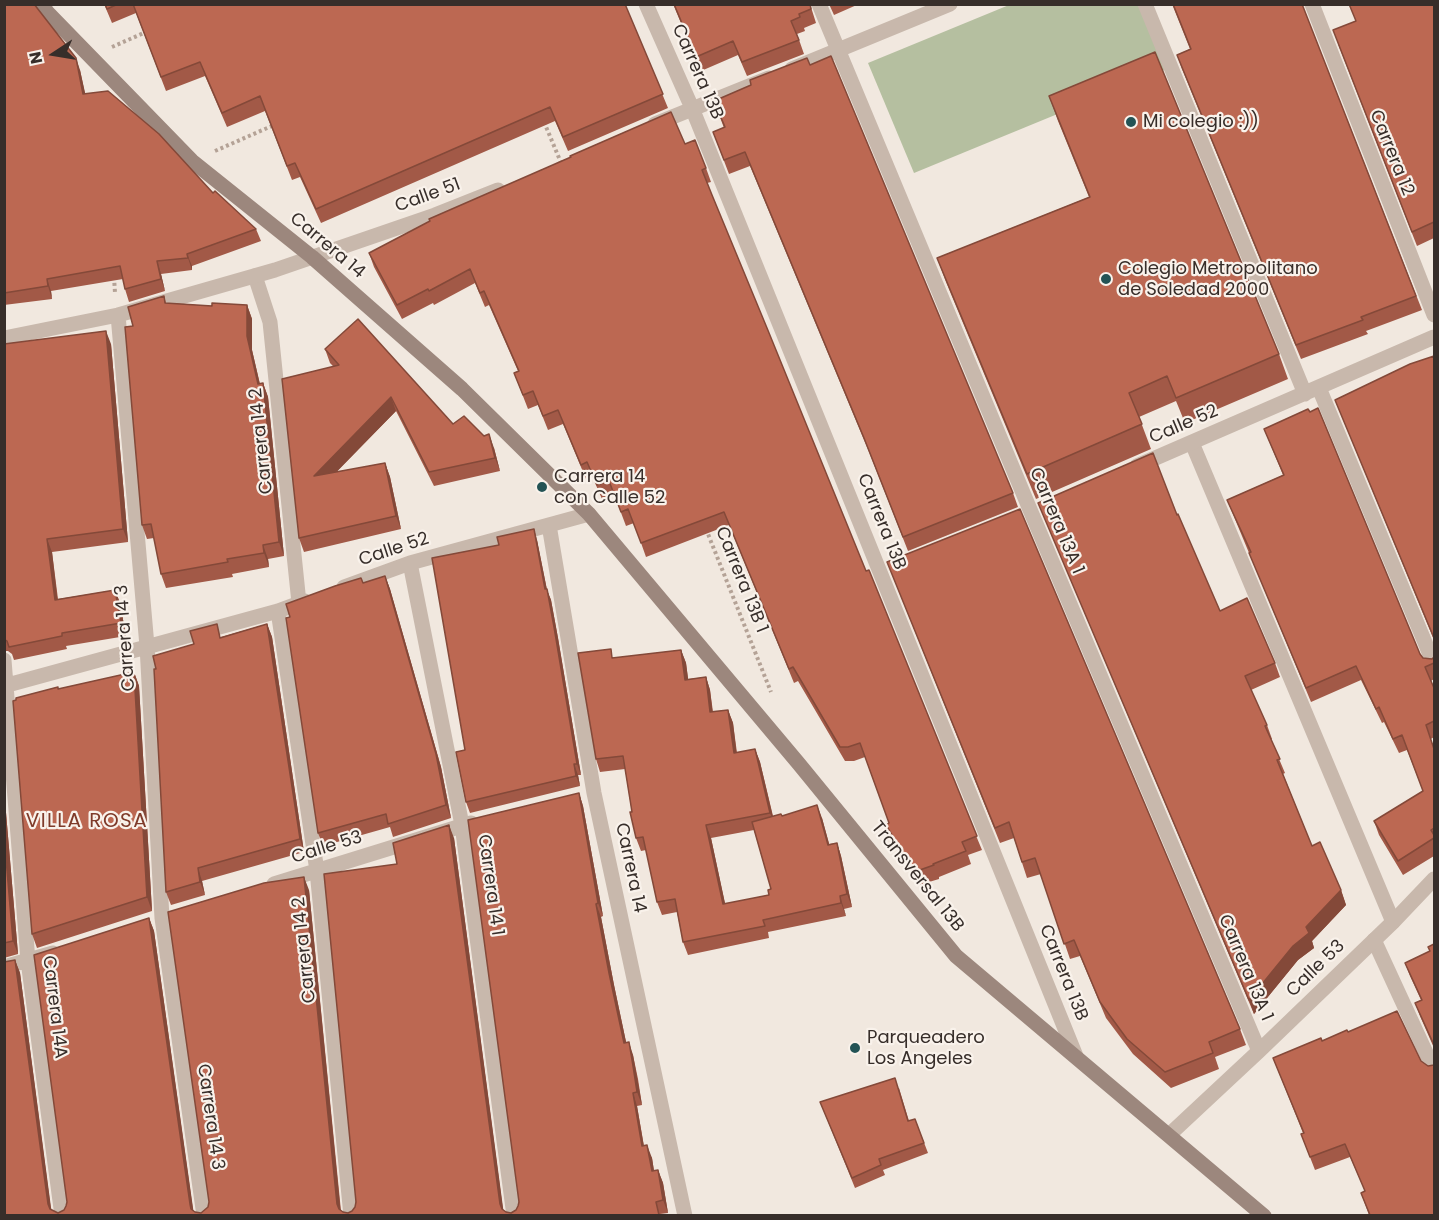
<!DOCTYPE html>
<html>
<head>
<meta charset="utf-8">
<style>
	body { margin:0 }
	#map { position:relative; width:1439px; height:1220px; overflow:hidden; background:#f1e8df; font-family:Poppins,sans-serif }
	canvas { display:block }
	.frame { position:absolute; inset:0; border:6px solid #372e2a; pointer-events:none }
	.north { position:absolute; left:24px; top:24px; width:60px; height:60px; -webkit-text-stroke:4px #f9f2eb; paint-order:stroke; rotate:258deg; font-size:16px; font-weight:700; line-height:24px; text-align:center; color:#372e2a }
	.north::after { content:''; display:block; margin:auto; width:21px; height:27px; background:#372e2a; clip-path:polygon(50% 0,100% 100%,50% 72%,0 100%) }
</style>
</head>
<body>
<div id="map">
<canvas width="1439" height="1220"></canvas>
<div class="frame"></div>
<div class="north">N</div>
</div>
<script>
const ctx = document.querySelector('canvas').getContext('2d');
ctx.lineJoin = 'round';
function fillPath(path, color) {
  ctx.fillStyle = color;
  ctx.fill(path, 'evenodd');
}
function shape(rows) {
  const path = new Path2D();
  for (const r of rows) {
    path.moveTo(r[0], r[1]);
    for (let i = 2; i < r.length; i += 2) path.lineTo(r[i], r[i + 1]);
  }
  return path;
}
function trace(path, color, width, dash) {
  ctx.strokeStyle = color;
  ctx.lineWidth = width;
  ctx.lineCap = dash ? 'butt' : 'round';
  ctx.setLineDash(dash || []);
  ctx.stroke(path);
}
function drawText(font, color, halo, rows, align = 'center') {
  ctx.font = font + ' Poppins,sans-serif';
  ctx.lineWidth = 4.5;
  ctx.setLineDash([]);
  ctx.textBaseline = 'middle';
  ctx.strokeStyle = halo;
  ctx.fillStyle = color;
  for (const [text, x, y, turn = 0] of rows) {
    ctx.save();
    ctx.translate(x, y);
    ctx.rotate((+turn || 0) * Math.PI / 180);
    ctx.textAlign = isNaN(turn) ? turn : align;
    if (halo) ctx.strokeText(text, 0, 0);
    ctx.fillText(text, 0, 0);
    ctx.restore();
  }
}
const green = shape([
	[1138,4,1167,69,914,173,868,63,1009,5]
]);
const path = shape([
	[112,47,146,32],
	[544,122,562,165],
	[215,151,274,125],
	[114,277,115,293],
	[706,529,771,692]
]);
const lane = shape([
	[255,276,270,322,299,603],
	[1319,388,1434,664],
	[1192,443,1393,922],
	[1374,940,1434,1070]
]);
const street = shape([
	[646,4,692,108,1076,1056],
	[819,4,1031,512,1259,1051],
	[1145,4,1305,394],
	[1312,4,1434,315],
	[792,69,950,4],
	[655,124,769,78],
	[118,315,147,646,162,918,204,1216],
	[4,338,118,315,275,270,435,215,498,190],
	[1137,466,1434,337],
	[549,525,594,793,685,1216],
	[410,563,462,825,514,1216],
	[344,587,410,563,589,514],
	[278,611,317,871,351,1216],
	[4,660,28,961,62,1216],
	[4,686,278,611,305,601],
	[274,884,471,823],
	[4,967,53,953],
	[1169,1135,1259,1051,1393,922,1434,879]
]);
const secondary = shape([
	[42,4,47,12,192,161,312,257,462,389,589,514,799,764,956,956,1264,1216]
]);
const wall = shape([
	[4,4,80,70,85,94,213,193,256,229,261,241,192,266,192,270,161,274,165,291,129,302,125,289,123,279,51,291,52,299,4,305],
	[104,4,625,4,668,108,568,151,555,121,321,223,300,177,292,180,265,111,227,127,205,76,166,91,136,13,112,23],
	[673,4,810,4,816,23,804,28,805,31,797,34,804,54,747,76,738,55,701,71],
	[829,4,859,4,834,15],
	[1172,4,1302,4,1422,310,1366,331,1368,334,1301,359,1182,69,1177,55,1190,49],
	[1434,4,1434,238,1417,246,1338,44],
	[1049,96,1279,354,1288,379,1185,423,1176,401,1139,417,1151,449,1036,499,946,282,937,258,1089,197,1058,121],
	[714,101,1013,493,1018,507,908,551,869,452,750,166,729,174,713,132,724,128],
	[685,144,706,168,711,182,707,183,866,571,982,850,968,855,971,864,939,877,939,879,919,885,891,838,886,825,889,823,865,757,854,761,845,761,798,681,794,683,729,525,646,557,634,523,626,526,614,494,602,499,592,476,586,479,563,424,548,430,538,405,528,409,514,373,518,371,489,305,485,307,475,283,434,305,433,303,402,319,374,267,369,253],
	[164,296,166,303,212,306,247,305,252,319,252,350,260,384,263,383,268,397,284,556,268,559,269,567,232,574,233,577,166,588,161,574,154,538,147,539,142,525,133,326],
	[4,344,111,344,128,542,52,552,58,599,115,590,120,603,126,636,66,646,67,649,14,660,12,654,8,651,4,651],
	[325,349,494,448,500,471,434,486,396,411,336,472,385,463,390,477,401,529,304,552,299,538,333,366,330,363],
	[1434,356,1434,640,1335,400],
	[1264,429,1420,654,1423,658,1434,663,1434,679,1431,681,1434,688,1434,737,1431,739,1434,749,1434,856,1403,875,1379,835,1374,821,1423,791,1407,750,1399,753,1384,722,1382,723,1361,680,1311,702,1227,500,1283,475],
	[1038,503,1177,515,1220,611,1275,663,1280,677,1251,690,1267,725,1272,739,1271,740,1285,773,1283,774,1312,846,1341,890,1346,905,1312,941,1314,948,1298,960,1254,1014,1044,517],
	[537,540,547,590,551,600,558,638,581,775,578,775,580,786,470,813,466,802],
	[887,562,1240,1029,1246,1045,1215,1057,1219,1069,1171,1088,1133,1054,1106,1018,1080,956,1070,959,1041,874,1027,878,1014,838,1000,843],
	[385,576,390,589,441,767,451,818,393,837,390,827,323,846,318,833,290,617,363,583],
	[267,624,272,637,304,852,202,881,205,895,171,905,166,892,156,669,221,637],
	[681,650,686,663,688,679,706,677,710,690,713,712,728,710,733,723,737,753,755,749,760,762,773,816,822,818,829,844,837,843,841,856,852,907,844,909,846,916,768,932,769,938,688,955,683,942,677,912,662,915,657,902,646,850,641,851,636,838,625,769,600,772,596,759,614,658],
	[754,830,771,889,769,895,725,904,711,838],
	[134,672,139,686,152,911,37,948,32,934,58,689],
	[4,789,18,954,4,958],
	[579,793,583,806,603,916,601,917,614,985,626,1042,633,1055,638,1079,642,1105,637,1106,644,1146,652,1158,654,1171,658,1170,663,1183,668,1213,660,1214,661,1215,4,1215,15,960,20,973,51,1210,58,1213,64,1210,66,1206,149,918,154,931,193,1210,195,1212,201,1213,208,1207,309,890,341,1211,343,1212,348,1213,352,1211,355,1207,397,864,454,838,503,1210,506,1212,511,1213,516,1210,518,1206],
	[1434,944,1434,1048,1420,1016,1415,1003,1421,1000,1410,976,1405,963,1430,951],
	[1273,1058,1434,1215,1369,1215,1361,1193,1365,1191,1350,1157,1315,1170,1301,1134,1303,1133],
	[899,1088,909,1121,915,1119,928,1153,883,1170,885,1175,855,1188,820,1102]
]);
const shadedWall = shape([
	[76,58,80,70,88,106,83,94],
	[187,254,192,266,192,270,188,258],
	[157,261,161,274,165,291,161,279],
	[47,279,51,291,52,299,48,286],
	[247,305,252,319,252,350,263,398,258,384,247,336],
	[106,331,111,344,128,542,123,529],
	[263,383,268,397,284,556,279,542],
	[391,397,396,411,319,490,314,476],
	[489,434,494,448,500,471,495,458],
	[385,463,390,477,401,529,396,516],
	[534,529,537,540,547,590,551,600,558,638,581,775,577,764],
	[47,539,52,552,59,613,55,600],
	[263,545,268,559,269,567,264,553],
	[385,576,390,589,441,767,451,818,446,805],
	[115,590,120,603,126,636,121,623],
	[267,624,272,637,304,852,300,839],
	[681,650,686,663,690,693,685,680],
	[134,672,139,686,152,911,147,897],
	[706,677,710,690,714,725,710,712],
	[728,710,733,723,738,766,734,753],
	[755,749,760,762,775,826,770,813],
	[574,764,578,775,580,786,576,776],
	[4,789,18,954,13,941,4,835],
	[579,793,583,806,603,916,598,903],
	[817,805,822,818,833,858,828,845],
	[449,825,454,838,504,1215,500,1204],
	[706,825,711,838,728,917,723,904],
	[837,843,841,856,852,907,847,894],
	[198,868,202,881,205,895,200,882],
	[304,877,309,890,341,1215,337,1204],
	[1341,890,1346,905,1312,941,1314,948,1298,960,1254,1014,1249,1000,1306,927],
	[840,896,844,909,846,916,841,903],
	[596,904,601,917,614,985,629,1056,624,1043,609,973],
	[149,918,154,931,194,1215,190,1204],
	[15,960,20,973,52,1215,48,1204],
	[629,1042,633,1055,642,1105,637,1092],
	[633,1093,637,1106,646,1159,642,1146],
	[647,1145,652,1158,656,1184,652,1171],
	[658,1170,663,1183,668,1213,663,1200]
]);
const building = shape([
	[4,4,34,4,76,58,83,94,108,91,159,134,213,193,215,191,256,229,187,254,188,258,157,261,161,279,125,289,120,266,47,279,48,286,4,293,4,4],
	[105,4,118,4,107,9,105,4],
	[133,4,625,4,663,94,563,137,550,107,316,209,295,163,287,166,260,96,222,113,200,62,161,77,133,4],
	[674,4,810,4,811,9,799,14,800,17,791,21,799,40,742,62,733,41,696,57,674,4],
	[1173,4,1302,4,1416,296,1361,317,1363,320,1296,345,1177,55,1191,49,1173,4],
	[1349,4,1434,4,1434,222,1412,232,1333,30,1356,21,1349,4],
	[1155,52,1279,354,1176,398,1167,376,1129,393,1142,424,1027,474,937,258,1090,197,1049,96,1155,52],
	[831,56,1013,493,903,537,864,438,745,152,724,160,713,132,725,127,714,101,751,85,750,80,807,58,810,65,831,56],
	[671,112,685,144,695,140,706,168,702,170,712,195,767,328,866,571,869,570,977,836,962,842,966,851,933,864,934,865,914,872,886,825,889,823,860,743,848,747,840,747,793,667,789,669,724,512,641,543,628,509,621,512,609,481,597,485,587,462,581,465,558,410,543,416,533,391,523,395,514,373,519,371,484,291,480,293,470,269,429,291,428,289,397,305,369,253,430,221,429,219,571,157,570,156,671,112],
	[164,296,165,303,212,306,212,303,247,305,247,336,258,384,263,383,279,542,263,545,264,553,227,559,228,562,161,574,151,524,142,525,125,327,133,326,128,307,164,296],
	[358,319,453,424,464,416,484,436,489,434,495,458,429,472,391,397,314,476,385,463,396,516,299,538,282,379,339,365,325,349,358,319],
	[106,331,123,529,47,539,55,600,115,590,121,623,62,633,62,636,9,647,7,641,4,639,4,344,106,331],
	[1434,356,1434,638,1335,400,1410,364,1434,356],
	[1318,408,1420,654,1423,658,1432,659,1434,657,1434,663,1425,667,1434,688,1434,721,1426,725,1434,749,1434,828,1431,830,1434,835,1434,838,1398,861,1374,821,1423,791,1402,735,1393,739,1379,707,1376,709,1356,666,1306,688,1249,553,1251,552,1227,500,1284,475,1264,429,1308,409,1310,412,1318,408],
	[1153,453,1177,515,1178,514,1220,611,1247,598,1275,663,1245,676,1267,725,1265,726,1280,759,1277,760,1312,846,1320,842,1341,890,1306,927,1309,933,1293,946,1249,1000,1038,503,1153,453],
	[1020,509,1240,1029,1209,1042,1213,1053,1165,1072,1127,1039,1100,1002,1074,940,1064,944,1035,858,1022,862,1009,822,995,828,887,562,1020,509],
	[534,529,545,589,547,589,554,627,577,764,574,764,576,776,466,802,456,752,465,750,432,558,499,545,497,537,534,529],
	[385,576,436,754,446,805,388,824,386,814,318,833,286,618,290,617,286,604,335,586,361,578,363,583,385,576],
	[217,624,220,638,267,624,300,839,198,868,200,882,166,892,154,669,156,669,153,656,194,644,190,631,217,624],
	[611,649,612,658,681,650,685,680,706,677,710,712,728,710,734,753,755,749,770,813,706,825,723,904,769,895,768,890,771,889,752,822,781,814,782,816,817,805,828,845,837,843,847,894,840,896,841,903,763,920,765,926,683,942,675,899,657,902,643,837,636,838,630,812,632,812,623,756,596,759,578,653,611,649],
	[134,672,147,897,32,934,13,701,16,700,16,698,58,687,58,689,134,672],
	[579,793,598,903,596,904,609,973,624,1043,629,1042,633,1066,637,1092,633,1093,642,1146,647,1145,652,1171,658,1170,663,1200,656,1202,659,1215,4,1215,4,962,15,960,48,1204,50,1209,58,1213,64,1210,66,1206,67,1202,34,955,149,918,190,1204,191,1209,195,1212,201,1213,208,1207,209,1202,168,912,264,883,304,877,337,1204,339,1209,343,1212,348,1213,352,1211,355,1207,356,1202,324,874,397,864,393,843,449,825,500,1204,502,1209,506,1212,511,1213,516,1210,518,1206,519,1202,468,820,579,793],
	[4,835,13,941,4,943,4,835],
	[1434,944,1434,1045,1415,1003,1422,1000,1405,963,1430,951,1428,947,1434,944],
	[1397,1011,1421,1061,1428,1066,1434,1065,1434,1064,1434,1215,1370,1215,1361,1193,1365,1191,1345,1144,1310,1157,1301,1134,1304,1133,1273,1058,1321,1038,1322,1041,1347,1030,1348,1032,1397,1011],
	[895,1078,908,1121,915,1119,924,1143,879,1159,881,1165,852,1178,820,1102,895,1078]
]);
const markers = [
	[1131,122,6,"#235355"],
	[1106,279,6,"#235355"],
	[542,487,6,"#235355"],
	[855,1048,6,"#235355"]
];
const streetNames = [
	["Carrera 13B",697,72,66],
	["Carrera 12",1391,153,68],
	["Calle 51",428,196,-20],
	["Carrera 14",327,246,40],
	["Calle 52",1184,425,-23],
	["Carrera 14 2",262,441,-96],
	["Carrera 13A 1",1056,521,67],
	["Carrera 13B",881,522,68],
	["Calle 52",394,550,-18],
	["Carrera 13B 1",741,580,68],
	["Carrera 14 3",126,638,-94],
	["Calle 53",327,848,-17],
	["Carrera 14",630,868,78],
	["Transversal 13B",917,877,51],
	["Carrera 14 1",490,885,82],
	["Carrera 14 2",305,950,-96],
	["Carrera 13A 1",1245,968,67],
	["Calle 53",1316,969,-44],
	["Carrera 13B",1063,973,68],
	["Carrera 14A",54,1007,83],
	["Carrera 14 3",210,1117,82]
];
const poiNames = [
	["Mi colegio :))",1143,122],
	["Colegio Metropolitano",1118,269],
	["de Soledad 2000",1118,290],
	["Carrera 14",554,477],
	["con Calle 52",554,498],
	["Parqueadero",867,1038],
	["Los Angeles",867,1059]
];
const neighbourhoodNames = [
	["VILLA ROSA",87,822]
];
fillPath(green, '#b5bfa0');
trace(path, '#b4a296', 4, [3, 3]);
trace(lane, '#c8b8ac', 15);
trace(street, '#c8b8ac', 15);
trace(secondary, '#9c877d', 15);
fillPath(wall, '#a25947');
fillPath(shadedWall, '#844939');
fillPath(building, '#bc6852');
trace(building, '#844939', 1.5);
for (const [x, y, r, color] of markers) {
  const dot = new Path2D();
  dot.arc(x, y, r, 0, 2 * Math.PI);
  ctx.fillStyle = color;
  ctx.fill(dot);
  trace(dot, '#f9f2eb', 2);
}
drawText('18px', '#372e2a', '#f9f2eb', streetNames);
drawText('18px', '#372e2a', '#f9f2eb', poiNames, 'left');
ctx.letterSpacing = '1.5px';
drawText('20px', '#7f3b2a', '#f9f2eb', neighbourhoodNames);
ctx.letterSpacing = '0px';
</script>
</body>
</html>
